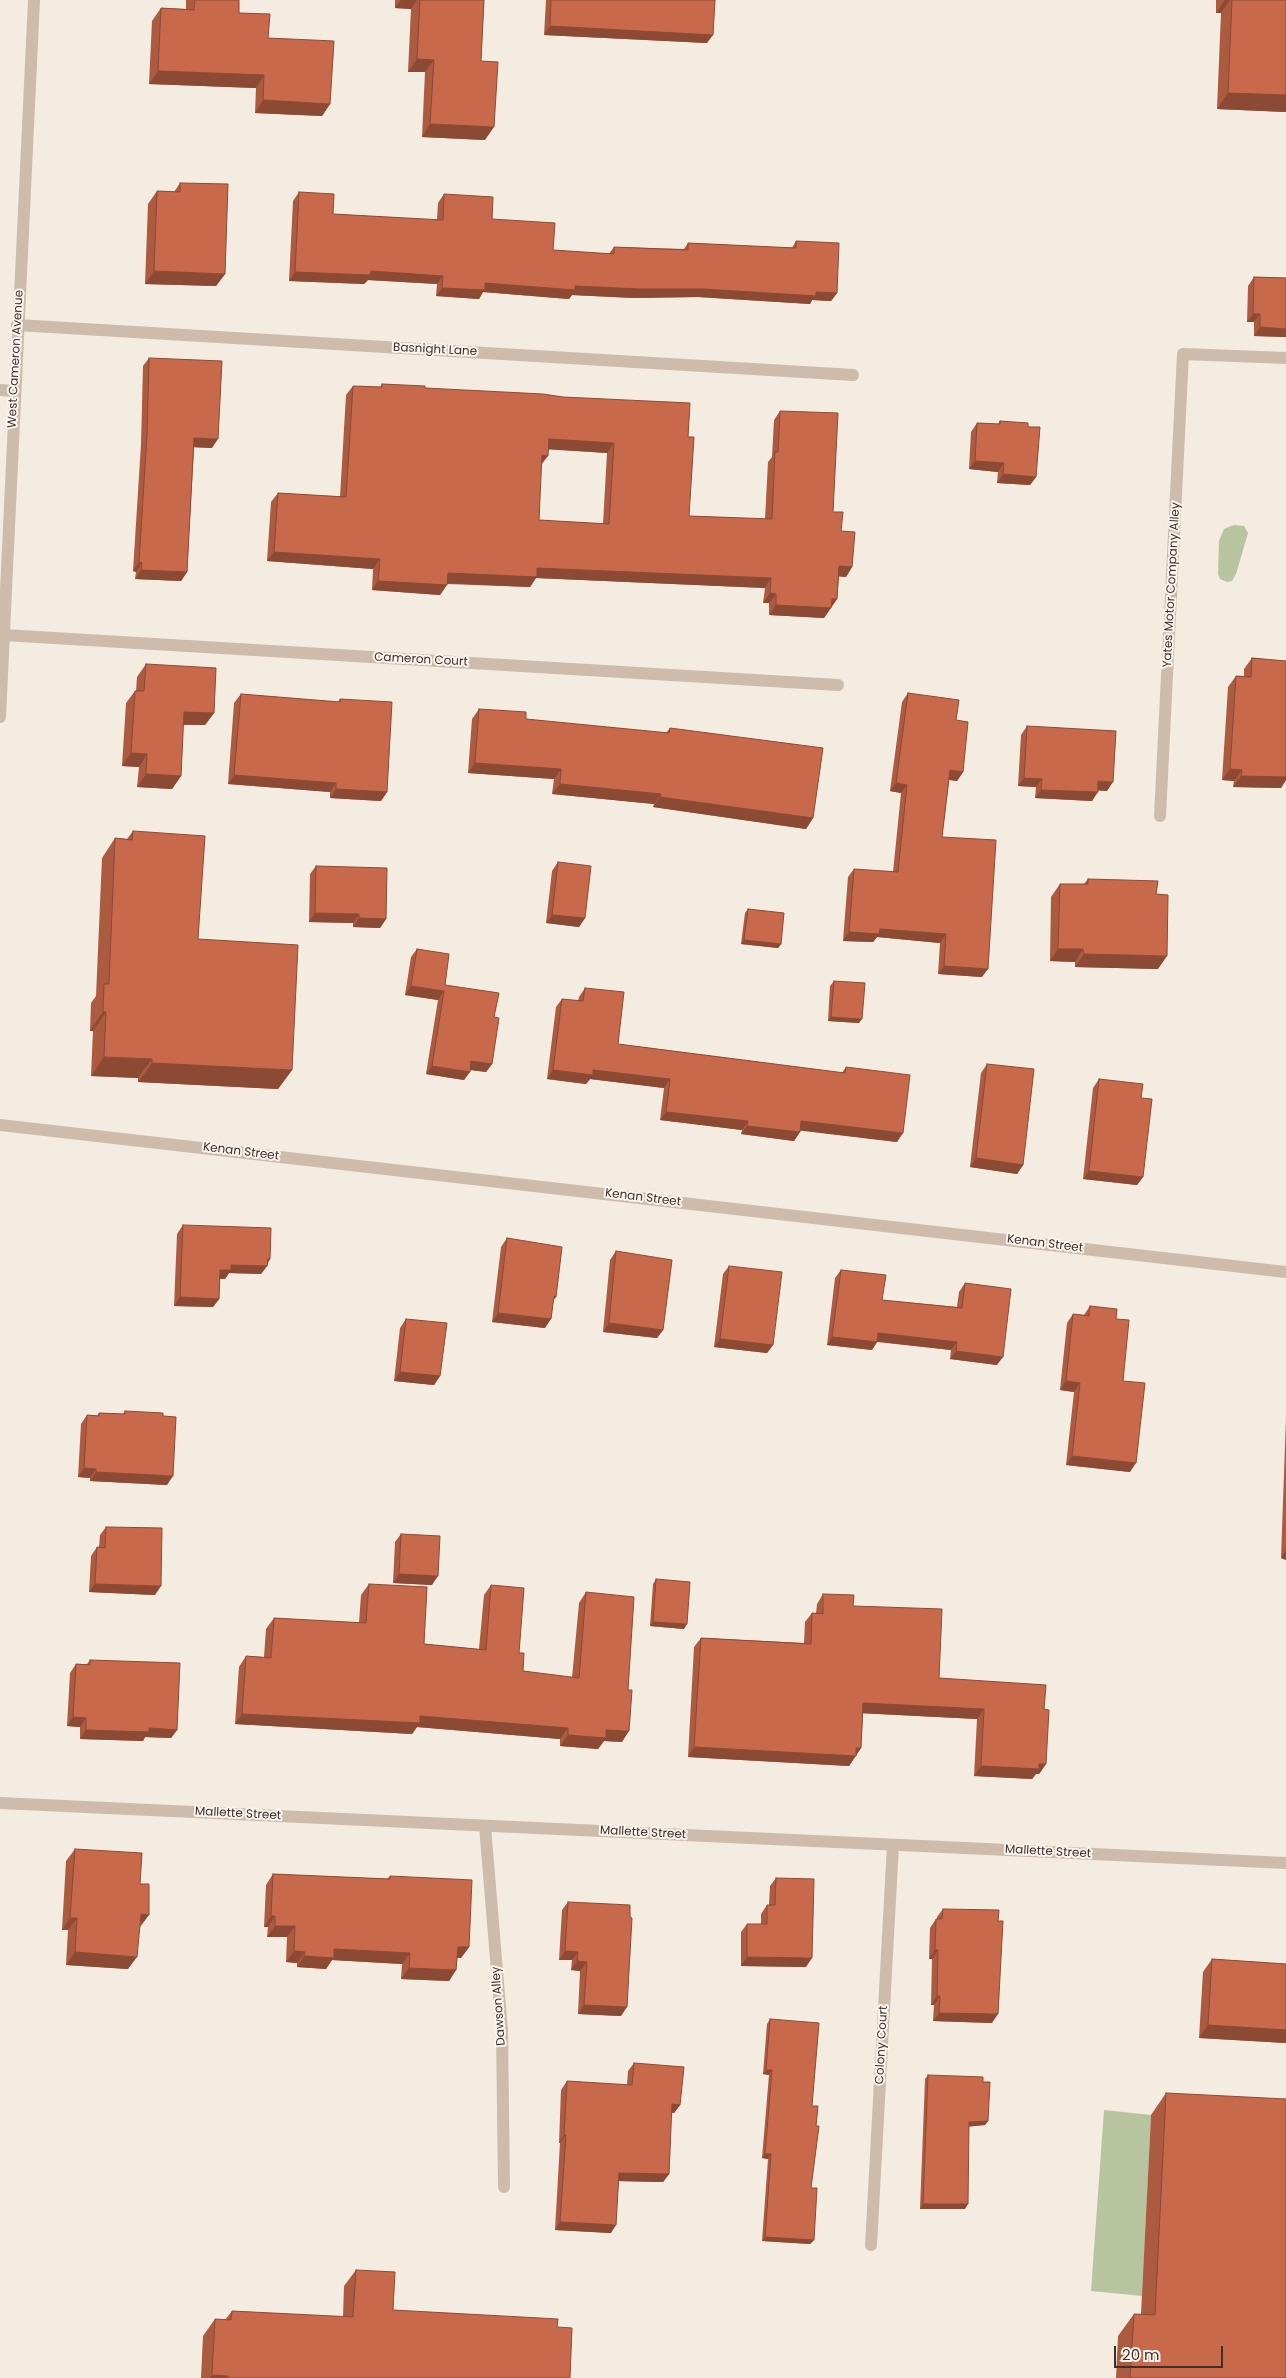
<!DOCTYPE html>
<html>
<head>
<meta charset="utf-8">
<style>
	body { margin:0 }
	#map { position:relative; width:1286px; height:2378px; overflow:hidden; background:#f4ebe1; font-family:Poppins,sans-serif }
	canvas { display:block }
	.scale { position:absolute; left:1114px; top:2346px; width:109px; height:22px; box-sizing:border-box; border:2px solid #3b302b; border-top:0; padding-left:6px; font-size:15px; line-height:18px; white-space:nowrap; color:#3b302b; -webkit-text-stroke:4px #fbf5ee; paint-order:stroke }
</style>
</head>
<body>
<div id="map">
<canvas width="1286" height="2378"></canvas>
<div class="scale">20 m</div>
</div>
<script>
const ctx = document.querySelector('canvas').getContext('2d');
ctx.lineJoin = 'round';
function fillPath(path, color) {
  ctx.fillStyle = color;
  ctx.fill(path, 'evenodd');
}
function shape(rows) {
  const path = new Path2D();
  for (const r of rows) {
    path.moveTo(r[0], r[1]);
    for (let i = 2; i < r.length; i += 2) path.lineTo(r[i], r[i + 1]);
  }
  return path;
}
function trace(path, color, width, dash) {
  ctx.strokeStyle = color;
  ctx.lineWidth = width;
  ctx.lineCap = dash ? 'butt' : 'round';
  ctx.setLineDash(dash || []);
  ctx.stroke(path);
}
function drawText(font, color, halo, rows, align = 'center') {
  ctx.font = font + ' Poppins,sans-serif';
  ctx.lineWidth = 4;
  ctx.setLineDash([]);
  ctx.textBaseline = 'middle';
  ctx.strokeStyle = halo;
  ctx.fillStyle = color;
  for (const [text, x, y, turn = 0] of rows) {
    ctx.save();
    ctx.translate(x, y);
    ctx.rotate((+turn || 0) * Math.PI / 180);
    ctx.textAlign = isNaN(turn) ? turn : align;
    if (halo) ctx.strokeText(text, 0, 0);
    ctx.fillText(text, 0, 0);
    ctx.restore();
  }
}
const green = shape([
	[1234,525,1244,526,1248,533,1236,574,1232,581,1227,582,1220,579,1218,574,1219,541,1224,529],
	[1104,2110,1151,2115,1142,2296,1091,2291]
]);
const minor = shape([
	[17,325,853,375],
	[0,390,14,391],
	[4,635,838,685],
	[1160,816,1183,354,1286,358],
	[0,1125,1286,1272],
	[0,1803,1286,1863],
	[485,1826,502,2031,504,2187],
	[871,2245,893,1845]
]);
const tertiary = shape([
	[0,717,34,0]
]);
const wall = shape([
	[186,0,239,0,239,13,268,38,330,104,322,116,255,113,256,88,149,84,152,21,161,8,186,9],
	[395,0,484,0,481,61,485,140,422,137,425,72,408,72,411,9,395,8],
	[546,0,715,0,707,43,544,35],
	[1216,0,1286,0,1286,112,1217,109,1221,13,1216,13],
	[180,183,225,274,216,286,145,284,148,204,157,191,174,192],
	[299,192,333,214,437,220,438,203,444,194,492,219,553,250,609,254,614,247,684,249,688,243,792,248,796,241,837,293,831,301,812,300,810,304,698,297,634,298,572,295,569,299,483,292,479,299,436,296,437,284,368,280,364,284,289,281,293,201],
	[1254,277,1286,278,1286,337,1254,336,1254,322,1247,322,1248,286],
	[149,358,212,448,194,447,187,572,181,581,135,579,136,572,133,571,141,444,143,366],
	[382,384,425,388,688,437,689,516,765,519,768,462,772,457,774,420,780,411,833,512,841,531,852,567,846,577,839,576,837,599,824,618,769,615,769,603,763,603,765,588,536,578,530,587,447,584,440,595,372,590,373,569,267,561,271,502,278,493,340,497,346,395,353,386,380,387],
	[549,449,607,453,603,524,539,520,541,465],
	[1000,421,1028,427,1036,477,1030,485,997,483,998,472,969,469,971,432,977,423,998,424],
	[1252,658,1286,661,1286,780,1281,788,1233,787,1234,781,1222,780,1228,687,1236,676,1244,676,1244,669],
	[146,664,214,713,205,725,183,725,181,776,172,789,137,787,139,767,122,766,126,703,135,691,136,691,137,677],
	[908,693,956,720,963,772,957,781,949,780,942,837,982,977,938,974,940,943,877,937,873,942,843,941,848,877,854,869,893,872,901,793,890,791,902,702],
	[241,694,338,702,340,699,387,792,381,801,330,798,330,792,228,784,234,703],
	[479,709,526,719,666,733,670,728,813,818,806,829,653,807,654,804,552,794,554,779,468,773,472,719],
	[1027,726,1107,791,1098,790,1092,801,1035,798,1036,787,1018,786,1021,735],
	[133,831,198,939,292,1070,278,1089,138,1082,138,1078,91,1076,93,1031,90,1031,91,1003,96,996,102,858,115,838,127,839],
	[558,862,585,918,579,927,546,923,552,871],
	[316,866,386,919,380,928,353,927,353,923,309,922,310,874],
	[1088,879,1156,894,1158,969,1075,967,1075,962,1050,961,1051,897,1060,884,1084,884],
	[748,909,781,944,778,948,741,944,745,913],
	[417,949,445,985,494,1017,492,1064,486,1072,470,1070,464,1080,426,1074,438,1000,405,995,411,957],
	[834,981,859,1023,828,1021,830,986],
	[585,988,618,1044,842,1073,846,1067,897,1142,800,1130,800,1132,794,1141,741,1134,742,1130,660,1120,664,1088,590,1079,586,1084,547,1079,556,1007,562,999,578,1001,579,997],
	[987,1064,1023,1165,1017,1174,970,1167,981,1073],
	[1099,1079,1141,1098,1143,1177,1137,1185,1083,1179,1093,1088],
	[183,1225,270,1259,268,1263,267,1266,261,1274,229,1273,225,1279,220,1279,219,1299,213,1307,174,1306,177,1234],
	[507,1238,556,1297,553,1301,545,1328,492,1322,501,1247],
	[616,1251,663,1330,657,1338,603,1332,610,1260],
	[729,1266,773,1345,767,1353,714,1347,723,1274],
	[841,1270,882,1300,957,1307,959,1292,965,1283,997,1365,950,1359,951,1350,877,1342,872,1350,827,1345,835,1278],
	[1090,1306,1116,1319,1130,1472,1066,1465,1074,1392,1060,1390,1067,1323,1073,1314,1084,1315],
	[406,1319,440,1376,434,1385,394,1381,400,1328],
	[125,1411,167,1485,90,1481,90,1478,78,1477,81,1424,87,1415,97,1416,99,1413,123,1414],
	[1286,1417,1286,1560,1281,1558],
	[106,1527,155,1595,89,1592,91,1556,97,1547,99,1547,100,1535],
	[401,1534,432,1585,393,1583,395,1542],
	[656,1579,684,1629,650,1626,653,1584],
	[369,1584,424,1644,479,1649,484,1595,491,1585,519,1653,523,1671,572,1678,579,1603,586,1592,622,1742,604,1741,598,1749,560,1746,560,1739,417,1727,412,1734,235,1724,239,1667,246,1656,264,1657,266,1629,274,1618,359,1623,361,1595],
	[823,1594,853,1606,939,1678,1044,1709,1046,1764,1039,1774,1036,1774,1032,1779,974,1776,977,1719,863,1713,861,1748,849,1766,688,1757,694,1647,701,1638,804,1643,805,1622,812,1613,816,1613,817,1604],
	[90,1660,177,1730,171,1738,145,1737,143,1741,80,1739,80,1727,67,1726,70,1673,76,1664,87,1664],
	[75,1849,140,1927,128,1969,66,1965,68,1930,62,1930,66,1861],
	[273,1874,387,1879,390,1876,469,1947,461,1958,457,1958,456,1970,449,1981,401,1979,402,1964,332,1960,326,1969,297,1967,297,1963,286,1962,287,1937,267,1937,268,1927,264,1927,266,1885],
	[776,1878,806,1967,741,1966,741,1932,747,1924,761,1924,761,1914,767,1905,769,1905,770,1886],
	[568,1902,621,2016,578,2014,580,1971,571,1970,572,1960,559,1960,562,1910],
	[943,1909,992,2023,933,2021,934,2005,931,2005,932,1959,929,1959,930,1928,936,1919,937,1919,937,1917],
	[1212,1959,1286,1964,1286,2043,1199,2038,1203,1972],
	[770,2019,812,2106,811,2188,814,2240,810,2244,762,2241,768,2159,762,2158,769,2075,763,2074,767,2024],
	[634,2063,680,2105,674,2113,671,2113,669,2174,663,2182,619,2181,611,2233,555,2230,560,2143,559,2143,561,2090,567,2081,627,2085,628,2071],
	[928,2075,988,2121,985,2125,969,2126,965,2209,920,2209,925,2079],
	[1166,2093,1286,2378,1116,2378,1118,2336,1134,2314,1141,2314,1151,2115],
	[356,2270,393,2310,557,2327,570,2378,201,2378,203,2336,215,2319,225,2320,232,2311,343,2317,344,2286]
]);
const shadedWall = shape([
	[401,0,417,0,411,9,395,8],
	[1225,0,1230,0,1221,13,1216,13],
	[550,26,713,35,707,43,544,35],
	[417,59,434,60,425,72,408,72],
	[158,71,264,75,256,88,149,84],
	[1228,93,1286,95,1286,112,1217,109],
	[263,100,330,104,322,116,255,113],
	[430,124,494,127,485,140,422,137],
	[154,271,225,274,216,286,145,284],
	[371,271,443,276,437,284,368,280,364,284,289,281,295,272],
	[485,283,704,289,837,293,831,301,812,300,810,304,698,297,634,298,572,295,569,299,483,292,479,299,436,296,442,288],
	[1253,314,1260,314,1254,322,1247,322],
	[1260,327,1286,329,1286,337,1254,336],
	[194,438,218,439,212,448,188,447],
	[549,439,614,443,607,453,543,449],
	[542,455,548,456,541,465],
	[975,461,1004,463,998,472,969,469],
	[1003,474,1036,477,1030,485,997,483],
	[274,552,380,559,373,569,267,561],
	[139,562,142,563,136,572,133,571],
	[839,566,852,567,846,577,832,576],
	[537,568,771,578,765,588,536,578,530,587,441,583,448,573],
	[141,570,187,572,181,581,135,579],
	[378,581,447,585,440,595,372,590],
	[770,593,776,594,769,603,763,603],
	[832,599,837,599,824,618,769,615,776,605],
	[184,712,214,713,205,725,175,724],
	[131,753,147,754,139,767,122,766],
	[475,763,561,769,554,779,468,773],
	[1230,769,1242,770,1234,781,1222,780],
	[950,770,963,772,957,781,944,779],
	[146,774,181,776,172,789,137,787],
	[234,775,336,783,330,792,228,784],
	[1241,776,1286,777,1286,780,1281,788,1233,787],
	[1024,778,1042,779,1036,787,1018,786],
	[1098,781,1113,782,1107,791,1092,790],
	[896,783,907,785,901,793,890,791],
	[560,784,661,794,654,804,552,794],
	[336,789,387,792,381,801,330,798],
	[1041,790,1098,792,1092,801,1035,798],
	[660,797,813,818,806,829,653,807],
	[315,913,359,914,353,923,309,922],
	[552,915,585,918,579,927,546,923],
	[359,918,386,919,380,928,353,927],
	[880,929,946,934,940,943,877,937,873,942,843,941,849,932],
	[744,940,781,944,778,948,741,944],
	[1058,949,1083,949,1075,962,1050,961],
	[1084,954,1167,956,1158,969,1075,967],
	[944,966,988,969,982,977,938,974],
	[411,986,444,991,438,1000,405,995],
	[103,1012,106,1012,93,1031,90,1031],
	[831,1017,862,1019,859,1023,828,1021],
	[104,1057,152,1059,138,1078,91,1076],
	[471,1061,492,1064,486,1072,465,1069],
	[152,1063,292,1070,278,1089,138,1082],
	[432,1066,470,1072,464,1080,426,1074],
	[553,1070,593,1070,670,1079,664,1088,590,1079,586,1084,547,1079],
	[666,1112,748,1121,742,1130,660,1120],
	[801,1121,903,1133,897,1142,795,1130],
	[747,1126,800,1132,794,1141,741,1134],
	[976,1158,1023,1165,1017,1174,970,1167],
	[1089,1171,1143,1177,1137,1185,1083,1179],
	[268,1259,270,1259,266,1266,267,1266,261,1274,229,1273,225,1279,214,1278,220,1270,231,1265],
	[180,1297,219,1299,213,1307,174,1306],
	[498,1313,551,1319,545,1328,492,1322],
	[609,1323,663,1330,657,1338,603,1332],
	[878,1333,957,1342,951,1350,873,1341],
	[832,1337,877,1342,872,1350,827,1345],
	[720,1339,773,1345,767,1353,714,1347],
	[956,1351,1003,1357,997,1365,950,1359],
	[400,1372,440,1376,434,1385,394,1381],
	[1066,1381,1080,1383,1074,1392,1060,1390],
	[1072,1456,1136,1463,1130,1472,1066,1465],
	[84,1468,96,1469,90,1478,78,1477],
	[96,1472,173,1476,167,1485,90,1481],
	[1286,1550,1286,1560,1281,1558],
	[399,1574,438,1576,432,1585,393,1583],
	[95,1584,161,1586,155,1595,89,1592],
	[653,1622,687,1624,684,1629,650,1626],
	[863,1703,984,1709,977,1719,856,1713],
	[242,1714,420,1716,568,1728,560,1739,417,1727,412,1734,235,1724],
	[73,1717,86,1718,80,1727,67,1726],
	[149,1728,177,1730,171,1738,145,1737,143,1741,80,1739,86,1730],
	[606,1730,629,1731,622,1742,604,1741,598,1749,560,1746,568,1735],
	[694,1747,856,1748,861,1748,849,1766,688,1757],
	[1039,1764,1046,1764,1039,1774,1036,1774,1032,1779,974,1776,981,1766],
	[141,1914,149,1915,140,1927],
	[271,1916,275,1916,268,1927,264,1927],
	[70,1918,77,1918,68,1930,62,1930],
	[275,1926,295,1926,287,1937,267,1937],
	[458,1947,469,1947,461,1958,450,1958],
	[334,1949,410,1953,402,1964,332,1960,326,1969,297,1967,304,1956],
	[935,1950,938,1950,932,1959,929,1959],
	[294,1951,305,1952,297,1963,286,1962],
	[565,1951,578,1952,572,1960,559,1960],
	[75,1952,137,1957,128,1969,66,1965],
	[747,1957,812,1958,806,1967,741,1966],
	[577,1961,587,1962,580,1971,571,1970],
	[409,1968,456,1970,449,1981,401,1979],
	[937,1996,940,1996,934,2005,931,2005],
	[584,2005,627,2007,621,2016,578,2014],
	[939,2013,998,2014,992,2023,933,2021],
	[1208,2025,1286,2030,1286,2043,1199,2038],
	[766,2070,772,2070,769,2075,763,2074],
	[672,2104,680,2105,674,2113,666,2112],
	[988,2121,985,2125,966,2127,969,2122],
	[564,2135,566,2135,560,2143,559,2143],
	[765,2154,771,2154,768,2159,762,2158],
	[619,2173,669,2174,663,2182,613,2181],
	[923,2204,968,2204,965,2209,920,2209],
	[560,2222,616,2225,611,2233,555,2230],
	[765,2237,814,2240,810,2244,762,2241],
	[212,2375,228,2376,227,2378,210,2378]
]);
const building = shape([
	[195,0,239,0,239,13,270,14,268,38,334,41,330,104,263,100,264,75,158,71,161,8,194,10,195,0],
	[420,0,484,0,481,61,498,62,494,127,430,124,434,60,417,59,420,0],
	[551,0,715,0,713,35,550,26,551,0],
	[1232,0,1286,0,1286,95,1228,93,1232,0],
	[180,183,228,184,225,274,154,271,157,191,180,192,180,183],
	[299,192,334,194,333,214,443,220,444,194,493,197,492,219,555,223,553,250,614,254,614,247,688,250,688,243,796,248,796,241,839,243,837,293,816,292,816,296,704,289,640,289,575,286,575,290,485,283,485,290,442,288,443,276,371,271,370,275,295,272,299,192],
	[1254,277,1286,278,1286,329,1260,327,1260,314,1253,314,1254,277],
	[149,358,222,361,218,439,194,438,187,572,141,570,142,563,139,562,147,435,149,358],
	[382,384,425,386,425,388,543,394,563,397,690,403,688,437,694,437,689,516,772,519,775,452,778,452,780,411,838,413,833,512,843,512,841,531,855,532,852,567,839,566,837,599,832,599,831,608,776,605,776,594,770,593,771,578,537,568,537,577,448,573,447,585,378,581,380,559,274,552,278,493,346,497,353,386,382,387,382,384],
	[549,439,614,443,609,524,539,520,542,455,548,456,549,439],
	[1000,421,1028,423,1028,427,1040,427,1036,477,1003,474,1004,463,975,461,977,423,1000,424,1000,421],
	[1252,658,1286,661,1286,777,1241,776,1242,770,1230,769,1236,676,1251,677,1252,658],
	[146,664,216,668,214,713,184,712,181,776,146,774,147,754,131,753,135,691,144,691,146,664],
	[908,693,959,700,956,720,968,722,963,772,950,770,942,837,996,840,988,969,944,966,946,934,880,929,879,934,849,932,854,869,898,872,907,785,896,783,908,693],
	[241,694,340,702,340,699,392,702,387,792,336,789,336,783,234,775,241,694],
	[479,709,526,712,526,719,669,733,670,728,823,748,813,818,660,797,661,794,560,784,561,769,475,763,479,709],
	[1027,726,1116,731,1113,782,1098,781,1098,792,1041,790,1042,779,1024,778,1027,726],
	[133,831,205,836,198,939,298,945,292,1070,152,1063,152,1059,104,1057,106,1012,103,1012,104,984,109,984,115,838,132,840,133,831],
	[558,862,591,866,585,918,552,915,558,862],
	[316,866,387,868,386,919,359,918,359,914,315,913,316,866],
	[1088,879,1158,881,1156,894,1168,895,1167,956,1084,954,1083,949,1058,949,1060,884,1088,884,1088,879],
	[748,909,784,913,781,944,744,940,748,909],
	[417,949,449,954,445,985,499,993,494,1017,499,1018,492,1064,471,1061,470,1072,432,1066,444,991,411,986,417,949],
	[834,981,865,983,862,1019,831,1017,834,981],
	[585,988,624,992,618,1044,845,1073,846,1067,910,1075,903,1133,801,1121,800,1132,747,1126,748,1121,666,1112,670,1079,593,1070,593,1075,553,1070,562,999,583,1001,585,988],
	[987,1064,1034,1069,1023,1165,976,1158,987,1064],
	[1099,1079,1143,1084,1141,1098,1152,1099,1143,1177,1089,1171,1099,1079],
	[183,1225,271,1228,270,1259,268,1259,267,1266,231,1265,231,1270,220,1270,219,1299,180,1297,183,1225],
	[507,1238,562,1247,556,1297,554,1296,551,1319,498,1313,507,1238],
	[616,1251,672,1260,663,1330,609,1323,616,1251],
	[729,1266,782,1272,773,1345,720,1339,729,1266],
	[841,1270,886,1275,882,1300,962,1308,965,1283,1011,1289,1003,1357,956,1351,957,1342,878,1333,877,1342,832,1337,841,1270],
	[1090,1306,1117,1309,1116,1319,1129,1320,1123,1381,1145,1383,1136,1463,1072,1456,1080,1383,1066,1381,1073,1314,1089,1316,1090,1306],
	[406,1319,447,1323,440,1376,400,1372,406,1319],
	[125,1411,163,1413,163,1416,176,1417,173,1476,96,1472,96,1469,84,1468,87,1415,99,1416,99,1413,125,1414,125,1411],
	[106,1527,162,1528,161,1586,95,1584,97,1547,105,1548,106,1527],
	[401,1534,440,1536,438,1576,399,1574,401,1534],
	[656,1579,690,1582,687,1624,653,1622,656,1579],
	[369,1584,427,1587,424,1644,486,1650,491,1585,524,1588,519,1653,524,1653,523,1671,579,1678,586,1592,634,1597,628,1690,632,1690,629,1731,606,1730,606,1738,568,1735,568,1728,420,1716,420,1723,242,1714,246,1656,271,1658,274,1618,366,1623,369,1584],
	[823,1594,854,1595,853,1606,942,1609,939,1678,1046,1685,1044,1709,1049,1710,1046,1764,1039,1764,1039,1769,981,1766,984,1709,863,1703,861,1748,856,1748,856,1756,694,1747,701,1638,811,1644,812,1613,823,1614,823,1594],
	[90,1660,180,1663,177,1730,149,1728,149,1732,86,1730,86,1718,73,1717,76,1664,90,1665,90,1660],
	[75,1849,142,1853,140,1884,149,1884,149,1915,141,1914,137,1957,75,1952,77,1918,70,1918,75,1849],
	[273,1874,390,1879,390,1876,472,1880,469,1947,458,1947,456,1970,409,1968,410,1953,334,1949,334,1958,304,1956,305,1952,294,1951,295,1926,275,1926,275,1916,271,1916,273,1874],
	[776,1878,814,1879,812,1958,747,1957,747,1924,767,1924,767,1905,775,1905,776,1878],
	[568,1902,630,1905,630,1917,632,1918,627,2007,584,2005,587,1962,577,1961,578,1952,565,1951,568,1902],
	[943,1909,999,1910,998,1921,1003,1921,998,2014,939,2013,940,1996,937,1996,938,1950,935,1950,936,1919,942,1919,943,1909],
	[1212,1959,1286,1964,1286,2030,1208,2025,1212,1959],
	[770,2019,819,2023,812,2106,818,2106,816,2126,819,2126,811,2188,817,2188,814,2240,765,2237,771,2154,765,2154,772,2070,766,2070,770,2019],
	[634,2063,684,2067,680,2105,672,2104,669,2174,619,2173,616,2225,560,2222,566,2135,564,2135,567,2081,632,2085,634,2063],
	[928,2075,983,2077,983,2082,990,2082,988,2121,969,2122,968,2204,923,2204,928,2075],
	[1166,2093,1286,2099,1286,2378,1130,2378,1134,2314,1155,2315,1166,2093],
	[356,2270,395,2272,393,2310,558,2319,557,2327,572,2328,570,2378,228,2378,228,2376,212,2375,215,2319,231,2320,232,2311,353,2317,356,2270]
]);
const streetNames = [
	["Basnight Lane",435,350,3],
	["West Cameron Avenue",16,359,-87],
	["Yates Motor Company Alley",1172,585,-87],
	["Cameron Court",421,660,3],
	["Kenan Street",241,1152,7],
	["Kenan Street",643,1198,7],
	["Kenan Street",1045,1244,7],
	["Mallette Street",238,1814,3],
	["Mallette Street",643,1833,3],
	["Mallette Street",1048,1852,3],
	["Dawson Alley",499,2006,-94],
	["Colony Court",882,2045,-87]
];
fillPath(green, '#b8c4a0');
trace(minor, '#cdbbac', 12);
trace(tertiary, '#cdbbac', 12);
fillPath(wall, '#ac5a40');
fillPath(shadedWall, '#8c4a34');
fillPath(building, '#c8694b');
trace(building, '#8c4a34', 1);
drawText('12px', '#3b302b', '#fbf5ee', streetNames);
</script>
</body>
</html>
